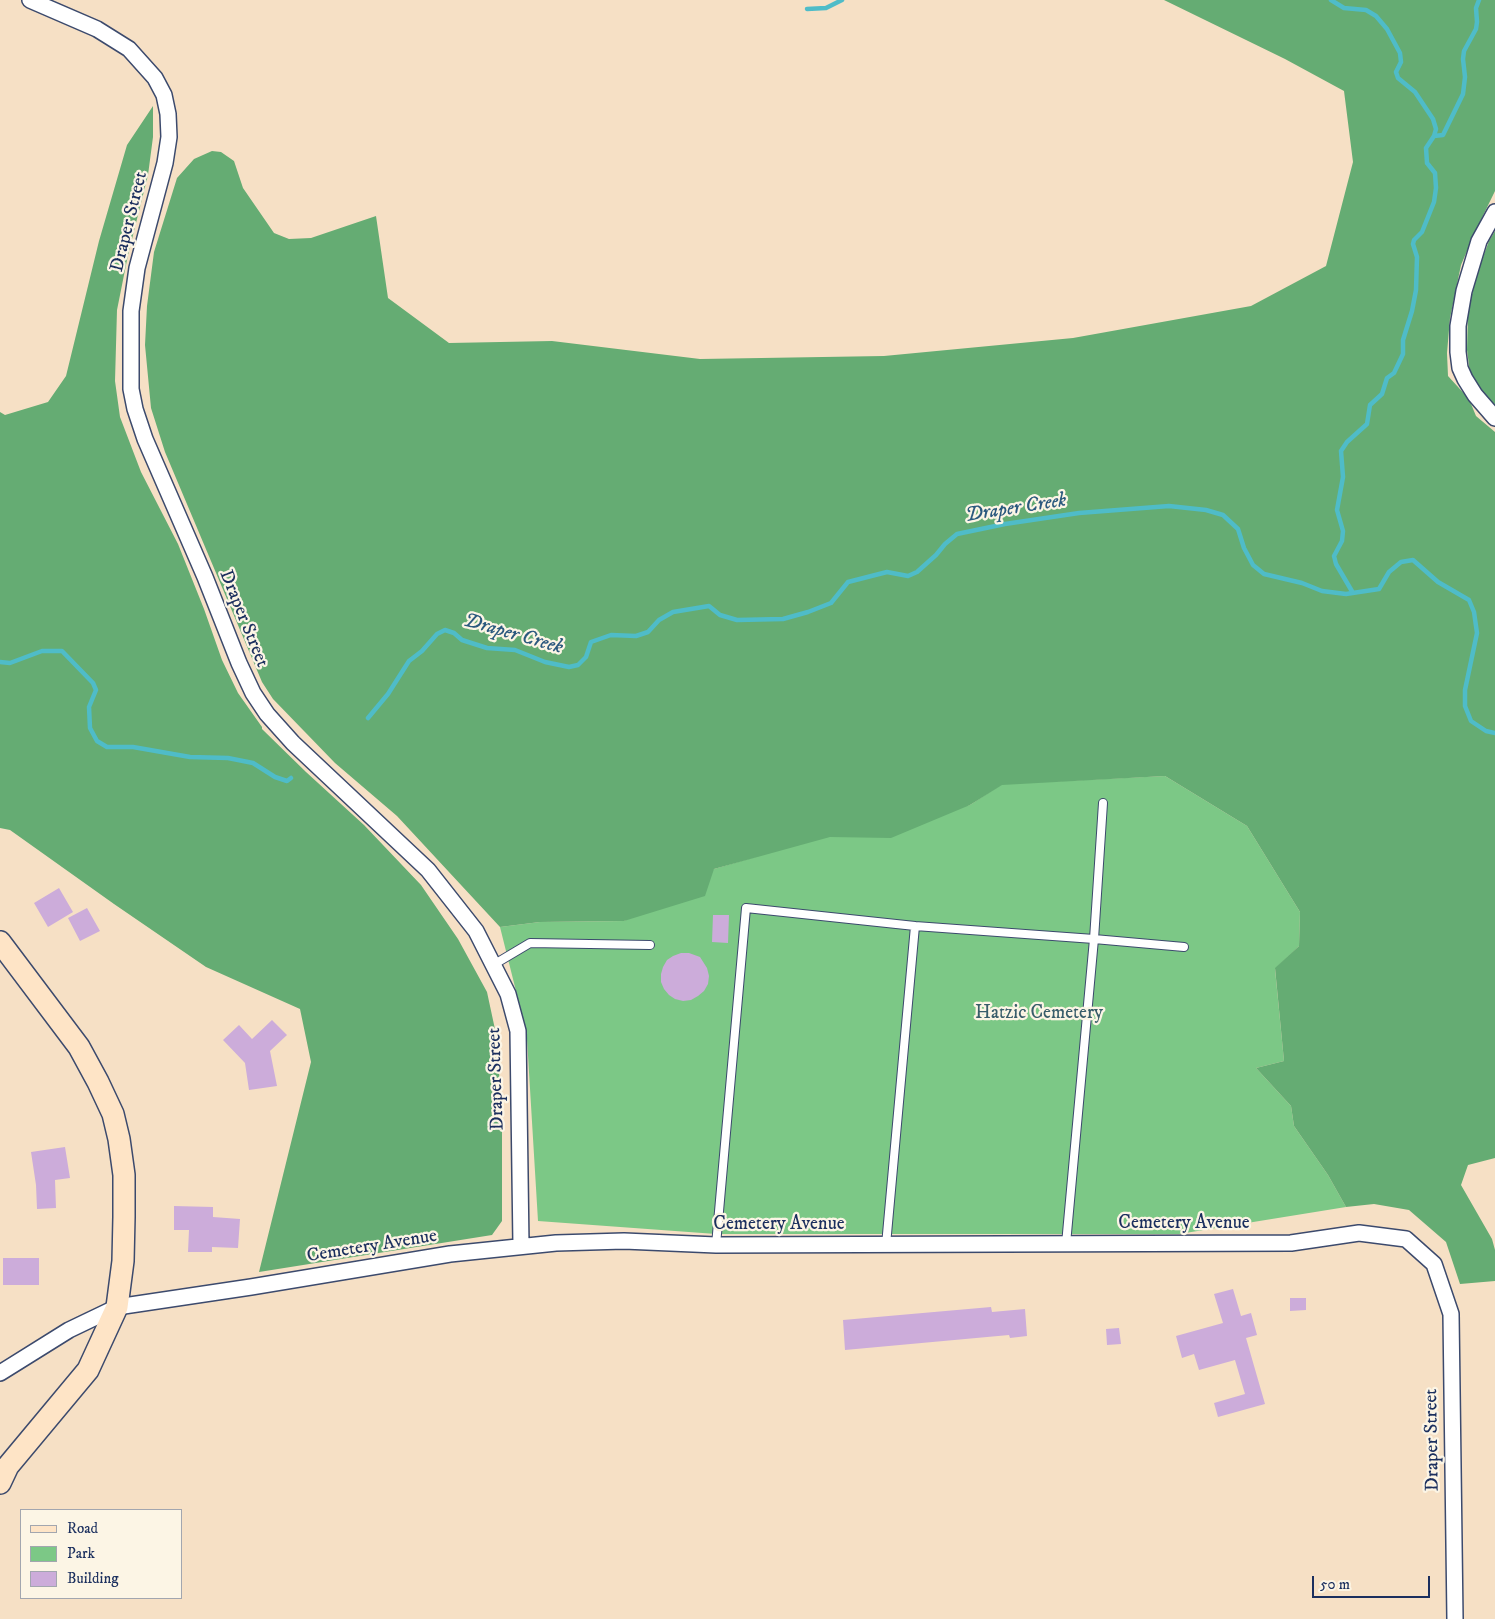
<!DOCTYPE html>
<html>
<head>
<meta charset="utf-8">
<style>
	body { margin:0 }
	#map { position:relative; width:1495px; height:1619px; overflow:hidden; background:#f6e0c5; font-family:"IM FELL DW Pica",serif }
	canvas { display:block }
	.legend { position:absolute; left:20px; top:1509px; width:162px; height:90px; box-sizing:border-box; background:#fcf5e5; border:1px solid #a2a6af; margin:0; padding:6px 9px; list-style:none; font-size:15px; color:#1b2f5e }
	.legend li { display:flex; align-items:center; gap:10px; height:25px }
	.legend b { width:25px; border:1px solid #a2a6af }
	.scale { position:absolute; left:1312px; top:1576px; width:118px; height:22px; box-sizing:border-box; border:2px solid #1b2f5e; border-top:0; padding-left:6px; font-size:15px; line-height:18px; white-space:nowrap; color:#1b2f5e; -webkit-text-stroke:4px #fcf5e5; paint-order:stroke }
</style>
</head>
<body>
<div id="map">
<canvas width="1495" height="1619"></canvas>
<ul class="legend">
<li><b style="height:6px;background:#fee4c6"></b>Road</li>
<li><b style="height:14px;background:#7cc886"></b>Park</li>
<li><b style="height:14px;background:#ccacda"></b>Building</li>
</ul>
<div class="scale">50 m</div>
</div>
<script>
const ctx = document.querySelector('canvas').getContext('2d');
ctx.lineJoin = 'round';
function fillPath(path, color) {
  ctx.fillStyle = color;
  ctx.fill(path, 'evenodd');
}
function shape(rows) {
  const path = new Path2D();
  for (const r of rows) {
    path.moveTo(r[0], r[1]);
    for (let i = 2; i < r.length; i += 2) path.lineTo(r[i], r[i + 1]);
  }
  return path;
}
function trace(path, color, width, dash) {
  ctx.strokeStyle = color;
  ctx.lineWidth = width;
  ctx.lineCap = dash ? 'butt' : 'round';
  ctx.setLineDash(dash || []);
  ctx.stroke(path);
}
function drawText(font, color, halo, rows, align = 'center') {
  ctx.font = font + ' "IM FELL DW Pica",serif';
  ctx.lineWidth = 4.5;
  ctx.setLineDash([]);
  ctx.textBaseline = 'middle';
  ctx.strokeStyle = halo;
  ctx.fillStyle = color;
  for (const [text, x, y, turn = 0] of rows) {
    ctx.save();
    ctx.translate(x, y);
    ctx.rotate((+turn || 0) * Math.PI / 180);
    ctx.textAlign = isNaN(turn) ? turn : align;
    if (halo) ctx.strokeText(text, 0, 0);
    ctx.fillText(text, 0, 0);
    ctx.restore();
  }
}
const green = shape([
	[1165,776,1247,826,1300,912,1299,946,1275,969,1284,1061,1256,1068,1291,1106,1294,1126,1328,1175,1346,1207,1179,1234,716,1234,538,1221,527,1039,519,1003,500,927,540,922,624,921,714,869,823,837,970,805,1002,784]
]);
const forest = shape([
	[1164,0,1495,0,1495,191,1476,230,1461,265,1450,318,1447,353,1448,376,1469,399,1476,416,1495,432,1495,1158,1468,1165,1461,1185,1492,1239,1495,1250,1495,1281,1460,1284,1446,1242,1409,1210,1374,1204,1346,1207,1328,1175,1294,1126,1291,1106,1256,1068,1284,1061,1275,968,1299,946,1300,912,1247,826,1165,776,1002,785,970,805,891,838,830,837,714,869,705,896,624,921,540,922,500,927,397,816,335,763,273,699,262,682,165,452,151,408,145,345,147,306,154,252,177,178,194,159,212,151,221,152,234,161,243,188,274,233,289,239,311,238,376,216,388,298,449,343,552,341,700,359,884,356,1073,338,1251,306,1326,266,1353,162,1344,91,1285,59],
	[153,106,153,137,148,175,128,255,117,310,115,381,120,417,141,472,178,544,204,609,222,660,238,693,262,727,262,729,306,772,364,825,421,885,458,939,487,992,496,1034,502,1111,502,1221,492,1235,259,1272,311,1062,300,1009,206,967,114,904,10,830,0,828,0,412,5,415,48,402,66,376,99,241,127,145],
	[1495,231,1495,408,1481,393,1470,373,1467,350,1468,312,1477,273,1489,241]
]);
const stream = shape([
	[1331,0,1344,8,1366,10,1376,16,1387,29,1400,53,1401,62,1396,72,1398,78,1415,92,1433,119,1436,129,1434,136,1426,148,1427,163,1435,173,1436,188,1434,202,1422,232,1414,240,1413,244,1417,257,1416,290,1412,311,1403,340,1403,354,1394,373,1387,378,1382,394,1370,405,1367,424,1347,442,1341,451,1343,477,1337,510,1343,531,1342,541,1334,556,1336,564,1353,593],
	[807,9,826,8,842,0],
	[1434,136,1443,135,1463,94,1465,77,1463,59,1464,51,1476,29,1477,22,1476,8,1479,0],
	[0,662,10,663,42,651,62,651,93,683,96,690,89,707,90,728,97,741,107,747,133,747,190,757,228,758,253,763,275,777,287,781,291,778],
	[368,718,388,694,409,661,422,651,437,634,445,630,454,633,462,640,487,648,515,650,545,662,569,667,578,665,586,657,591,642,611,635,636,636,648,632,659,620,673,612,709,606,720,615,737,620,783,619,808,612,831,603,848,582,887,572,908,576,917,572,936,555,945,544,957,534,1005,524,1079,513,1169,506,1206,510,1223,515,1238,529,1244,548,1253,565,1264,574,1302,583,1322,591,1346,594,1379,589,1389,572,1401,562,1413,560,1438,582,1469,600,1474,612,1477,633,1465,690,1465,706,1471,721,1486,731,1495,733]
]);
const building = shape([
	[59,888,73,912,48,927,34,903],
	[87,908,100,931,80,941,68,918],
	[713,915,729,915,728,943,712,942],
	[681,953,689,953,700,957,707,968,709,976,708,984,704,991,698,996,691,1000,683,1001,675,999,669,995,664,989,661,982,661,974,663,967,667,960,673,956],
	[272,1020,287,1035,270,1051,277,1086,249,1090,245,1063,223,1040,239,1025,252,1039],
	[65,1147,70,1178,55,1180,56,1208,37,1209,36,1185,31,1152],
	[174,1206,213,1207,213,1217,240,1219,238,1248,212,1247,212,1252,188,1252,189,1230,174,1230],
	[3,1258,39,1258,39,1285,3,1285],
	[1233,1289,1241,1316,1251,1313,1257,1335,1246,1338,1265,1404,1218,1417,1214,1403,1245,1394,1235,1360,1199,1370,1194,1354,1182,1358,1176,1336,1223,1323,1214,1294],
	[1290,1298,1306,1298,1306,1310,1290,1311],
	[991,1307,992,1312,1025,1309,1027,1336,1010,1338,1009,1335,845,1350,843,1320],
	[1119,1328,1121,1344,1107,1345,1106,1329]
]);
const service = shape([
	[915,926,1094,939,1184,947],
	[493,965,530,943,650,945],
	[1066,1244,1094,939,1103,803],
	[716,1245,746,908,915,926,886,1245]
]);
const minor = shape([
	[30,0,97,29,129,49,155,78,164,95,168,114,169,137,165,163,137,268,131,311,131,389,135,409,145,439,205,577,239,663,253,693,267,714,293,743,428,870,476,931,508,994,518,1031,521,1246],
	[1495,212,1479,241,1464,291,1458,326,1458,352,1460,368,1465,379,1475,395,1495,418],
	[0,1373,69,1330,117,1307,251,1287,450,1254,556,1243,624,1241,716,1245,1291,1243,1359,1233,1406,1239,1434,1264,1451,1314,1455,1619]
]);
const secondary = shape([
	[0,942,79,1047,98,1082,113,1114,119,1139,124,1175,124,1217,123,1261,117,1307,88,1370,8,1466,0,1483]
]);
const streetNames = [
	["Draper Street",130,222,-76],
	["Draper Street",243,619,68],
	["Draper Street",497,1079,-92],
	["Cemetery Avenue",1184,1224],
	["Cemetery Avenue",779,1225],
	["Cemetery Avenue",372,1247,-9],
	["Draper Street",1433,1440,-91]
];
const parkNames = [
	["Hatzic Cemetery",1039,1014]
];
const waterNames = [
	["Draper Creek",1016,509,-9],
	["Draper Creek",513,635,16]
];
fillPath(green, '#7cc886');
fillPath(forest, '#65ac73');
trace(stream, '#4fbcc8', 4.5);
fillPath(building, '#ccacda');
trace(service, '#3c4a6d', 10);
trace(minor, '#3c4a6d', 18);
trace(secondary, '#3c4a6d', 24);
trace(service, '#fff', 8);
trace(minor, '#fff', 15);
trace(secondary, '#fee4c6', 21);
drawText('19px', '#1b2f5e', '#fcf5e5', streetNames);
drawText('19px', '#385d6a', '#fcf5e5', parkNames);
drawText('italic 20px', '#2b597e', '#fcf5e5', waterNames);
</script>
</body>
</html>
